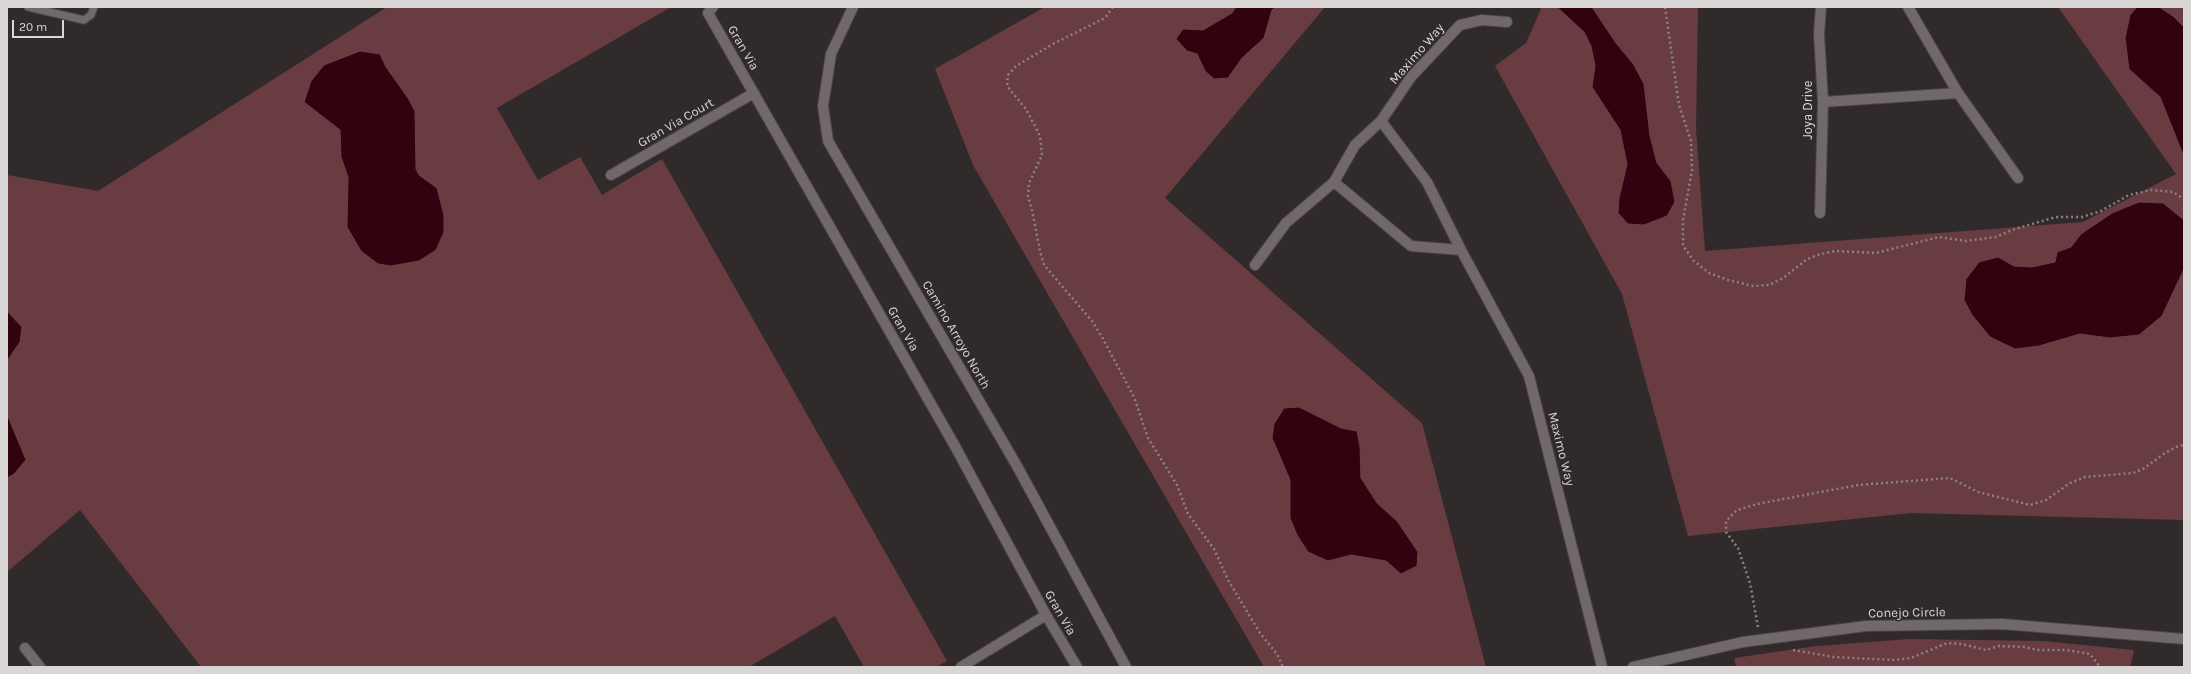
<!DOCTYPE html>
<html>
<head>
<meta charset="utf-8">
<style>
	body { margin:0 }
	#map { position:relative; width:2191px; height:674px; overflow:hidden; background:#312a2b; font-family:Karla,sans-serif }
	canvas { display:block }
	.frame { position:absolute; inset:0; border:8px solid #dad6d6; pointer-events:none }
	.scale { position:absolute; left:12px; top:20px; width:52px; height:18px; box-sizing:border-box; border:2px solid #dad6d6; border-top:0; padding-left:5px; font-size:12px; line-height:14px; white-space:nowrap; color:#dad6d6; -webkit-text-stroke:3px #312a2b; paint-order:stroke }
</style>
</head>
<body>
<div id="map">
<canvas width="2191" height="674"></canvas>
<div class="frame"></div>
<div class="scale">20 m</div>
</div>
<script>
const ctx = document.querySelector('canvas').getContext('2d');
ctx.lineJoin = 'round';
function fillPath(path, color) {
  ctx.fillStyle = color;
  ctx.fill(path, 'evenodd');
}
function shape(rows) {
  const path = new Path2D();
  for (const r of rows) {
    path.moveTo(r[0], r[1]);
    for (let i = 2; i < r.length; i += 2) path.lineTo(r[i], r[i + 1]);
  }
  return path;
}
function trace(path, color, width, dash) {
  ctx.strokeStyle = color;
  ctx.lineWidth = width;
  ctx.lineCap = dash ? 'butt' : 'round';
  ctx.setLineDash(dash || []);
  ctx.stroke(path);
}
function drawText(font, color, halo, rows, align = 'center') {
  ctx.font = font + ' Karla,sans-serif';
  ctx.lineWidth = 3;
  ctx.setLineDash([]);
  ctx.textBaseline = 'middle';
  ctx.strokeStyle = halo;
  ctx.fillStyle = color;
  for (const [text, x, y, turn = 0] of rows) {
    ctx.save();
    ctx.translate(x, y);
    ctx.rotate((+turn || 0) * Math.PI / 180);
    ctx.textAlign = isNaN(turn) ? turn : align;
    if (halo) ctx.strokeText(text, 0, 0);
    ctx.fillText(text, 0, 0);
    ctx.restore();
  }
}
const green = shape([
	[387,7,671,7,497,108,538,180,580,157,602,195,662,159,947,661,936,667,864,667,835,616,749,667,201,667,80,510,7,572,7,175,98,191],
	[1045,7,1325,7,1165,198,1422,423,1486,667,1264,667,973,165,935,69],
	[1538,7,1698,7,1696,129,1705,251,2083,222,2176,174,2058,7,2184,7,2184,520,1911,513,1688,536,1622,294,1495,66,1526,43,1541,9],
	[1910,639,2043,641,2134,650,2130,667,1736,667,1734,658,1817,646]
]);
const water = shape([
	[1236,7,1276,7,1272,10,1264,38,1242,58,1228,78,1214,79,1205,71,1197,54,1187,51,1176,39,1183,29,1203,30,1232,13,1236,7],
	[1557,7,1592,7,1616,43,1634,65,1644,84,1650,136,1657,163,1671,181,1675,202,1667,216,1644,225,1628,224,1618,213,1619,198,1627,164,1620,130,1592,87,1595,66,1591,46,1584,32,1557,7],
	[2137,7,2159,7,2173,16,2184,27,2184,157,2160,97,2129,69,2125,38,2130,15,2137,7],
	[360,51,380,54,386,67,408,98,415,111,416,169,419,175,437,188,444,215,444,232,436,250,419,261,391,266,378,264,361,251,347,227,348,177,341,157,340,130,304,102,311,81,324,65,360,51],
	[2139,202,2163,203,2184,220,2184,269,2162,316,2139,335,2110,338,2080,334,2039,346,2015,349,1990,337,1972,315,1964,300,1966,279,1979,262,1998,257,2014,266,2032,267,2055,262,2057,252,2071,247,2081,234,2112,213,2139,202],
	[7,311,22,327,20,342,7,361,7,311],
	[1299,407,1341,428,1357,431,1360,447,1361,478,1377,503,1397,521,1418,552,1417,566,1401,574,1386,561,1351,555,1328,561,1308,552,1297,535,1290,518,1290,480,1272,438,1274,424,1284,408,1299,407],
	[7,414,26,460,14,474,7,478,7,414]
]);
const path = shape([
	[1113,7,1105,18,1053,44,1016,66,1008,75,1007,86,1026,109,1040,136,1042,155,1029,183,1028,196,1032,210,1040,251,1044,265,1092,321,1102,337,1134,397,1148,438,1177,485,1188,514,1214,549,1228,580,1260,633,1277,654,1283,667],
	[1665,7,1679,105,1691,141,1692,170,1683,220,1683,246,1694,261,1709,273,1728,280,1753,286,1769,285,1783,278,1806,260,1817,255,1835,251,1876,253,1939,237,1966,241,1996,237,2012,230,2056,217,2082,217,2101,211,2129,195,2151,190,2173,192,2184,199],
	[1758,627,1750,583,1738,548,1726,532,1726,521,1737,510,1757,504,1858,485,1950,478,1978,492,2030,505,2046,500,2070,483,2085,477,2133,473,2143,469,2165,453,2176,447,2184,445],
	[1793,650,1834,657,1895,660,1911,658,1947,643,1962,644,1986,650,1999,646,2025,647,2037,650,2067,650,2090,654,2100,667]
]);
const service = shape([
	[28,7,84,20,91,15,94,7]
]);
const minor = shape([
	[713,7,708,13,956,448,1046,615,1077,667],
	[853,7,831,54,823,106,828,141,1017,466,1126,667],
	[1908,7,1958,93,2018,178],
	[1823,102,1958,93],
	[1381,121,1427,182,1461,250,1529,376,1602,667],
	[611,175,754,93],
	[1334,182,1411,246,1461,250],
	[1820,213,1823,102,1819,34,1821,7],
	[1255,265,1286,223,1334,182,1355,145,1381,121,1411,77,1460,25,1482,20,1507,22],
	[25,648,40,667],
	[961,667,1046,615],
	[1633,667,1743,642,1866,626,2002,624,2184,639]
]);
const streetNames = [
	["Gran Via",743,48,60],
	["Maximo Way",1417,54,-49],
	["Joya Drive",1808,110,-90],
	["Gran Via Court",676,123,-30],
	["Gran Via",903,329,60],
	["Camino Arroyo North",956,335,60],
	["Maximo Way",1561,449,76],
	["Gran Via",1060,613,60],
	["Conejo Circle",1907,613,-1]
];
fillPath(green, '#693c42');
fillPath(water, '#30030e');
trace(water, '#63424a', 1);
trace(service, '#4b4646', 9);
trace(minor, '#4b4646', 12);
trace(path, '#898384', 2.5, [2, 3]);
trace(service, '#706869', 7);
trace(minor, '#706869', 10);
drawText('13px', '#dad6d6', '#312a2b', streetNames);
</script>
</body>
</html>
